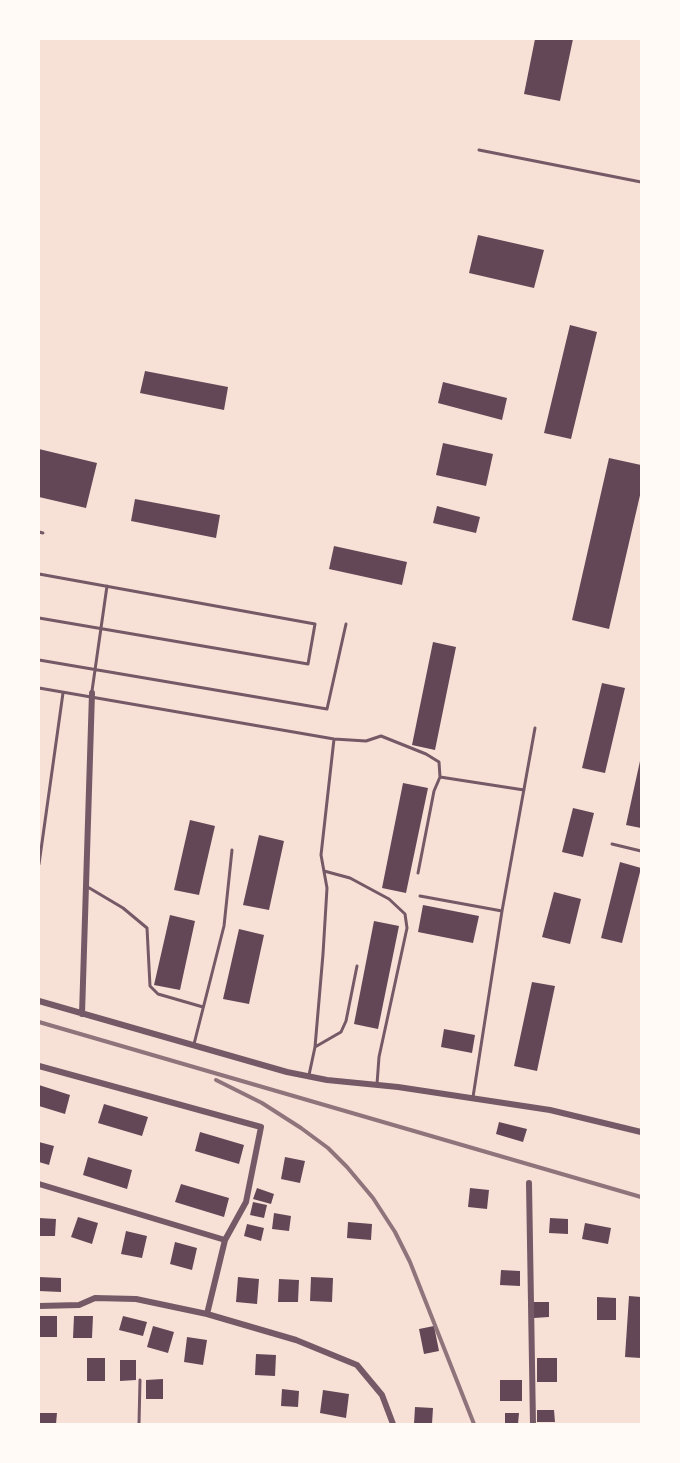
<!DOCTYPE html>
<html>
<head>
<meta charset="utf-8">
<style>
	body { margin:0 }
	#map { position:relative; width:680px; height:1463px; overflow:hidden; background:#f7e1d7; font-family:Lato,sans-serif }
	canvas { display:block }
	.frame { position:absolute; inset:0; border:40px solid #fffaf5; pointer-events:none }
</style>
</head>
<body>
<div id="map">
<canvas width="680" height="1463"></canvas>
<div class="frame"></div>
</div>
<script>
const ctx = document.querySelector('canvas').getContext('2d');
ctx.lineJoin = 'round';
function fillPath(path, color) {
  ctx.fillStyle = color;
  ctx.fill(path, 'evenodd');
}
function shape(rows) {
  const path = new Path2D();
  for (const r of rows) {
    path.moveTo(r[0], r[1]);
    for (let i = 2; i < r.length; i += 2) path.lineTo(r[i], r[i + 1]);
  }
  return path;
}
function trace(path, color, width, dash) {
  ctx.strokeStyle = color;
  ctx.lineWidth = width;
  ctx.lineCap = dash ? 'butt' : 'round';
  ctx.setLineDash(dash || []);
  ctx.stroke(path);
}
const building = shape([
	[535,39,573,39,560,101,524,94],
	[478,235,544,250,534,288,469,273],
	[570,325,597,332,571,439,544,433],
	[145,371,228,387,224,410,140,393],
	[443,382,507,398,502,420,438,403],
	[443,443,493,454,486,486,436,475],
	[39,449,97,463,86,508,39,497],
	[609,458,641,465,641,491,609,629,572,620],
	[135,499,220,515,216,538,131,521],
	[437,506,480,517,476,533,433,523],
	[334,546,407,562,402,585,329,569],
	[433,642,456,647,435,750,412,745],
	[602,683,625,688,605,773,582,768],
	[640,761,641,761,641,828,626,825],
	[403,783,428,788,406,893,382,888],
	[573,808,594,813,583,857,562,852],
	[190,820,215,826,199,895,174,890],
	[259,835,284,841,269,910,243,905],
	[620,862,641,868,622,943,601,938],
	[554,892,581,899,570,944,542,937],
	[423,905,479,916,473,943,418,932],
	[170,915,195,921,180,990,154,985],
	[374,921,399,926,378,1029,354,1024],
	[239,929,264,935,249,1004,223,999],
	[532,982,555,986,537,1071,514,1066],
	[444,1029,475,1035,472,1053,441,1047],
	[39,1085,70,1095,65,1114,39,1106],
	[104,1104,148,1117,142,1136,98,1123],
	[499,1122,527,1129,523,1142,496,1134],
	[200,1132,244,1145,239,1164,195,1151],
	[39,1142,54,1146,49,1165,39,1162],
	[88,1157,132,1170,127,1189,83,1175],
	[285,1157,305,1161,300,1183,281,1179],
	[181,1184,229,1198,224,1217,175,1202],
	[257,1188,274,1194,271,1204,253,1199],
	[470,1188,489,1190,487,1209,468,1207],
	[253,1202,267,1205,264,1218,250,1215],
	[274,1213,291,1216,289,1231,272,1229],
	[78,1217,98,1223,92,1244,71,1237],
	[39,1218,56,1219,55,1236,39,1236],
	[550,1218,568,1219,568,1234,549,1233],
	[348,1222,372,1224,371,1240,347,1238],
	[585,1223,611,1228,608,1244,582,1239],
	[247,1224,264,1228,261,1241,244,1236],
	[126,1231,147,1236,142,1258,121,1254],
	[175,1242,197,1248,192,1270,170,1264],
	[501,1270,520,1271,520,1286,500,1285],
	[39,1277,61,1278,61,1292,39,1291],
	[238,1277,259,1279,257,1304,236,1302],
	[311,1277,333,1278,332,1302,310,1301],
	[279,1279,299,1280,298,1302,278,1302],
	[629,1296,641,1297,641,1358,625,1357],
	[597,1297,616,1298,616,1320,597,1320],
	[534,1302,549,1302,549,1317,534,1318],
	[39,1316,57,1316,57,1337,39,1337],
	[74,1316,93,1316,92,1338,73,1338],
	[123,1316,147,1322,143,1336,119,1330],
	[153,1326,174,1332,168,1353,147,1347],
	[434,1326,439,1351,424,1354,419,1329],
	[187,1337,207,1340,203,1365,184,1362],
	[256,1354,276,1355,275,1376,255,1375],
	[87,1358,105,1358,105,1381,87,1381],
	[537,1358,557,1358,557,1382,537,1382],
	[120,1360,136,1360,136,1380,120,1381],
	[163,1379,163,1399,146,1399,146,1380],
	[500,1380,522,1380,522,1401,500,1401],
	[282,1389,299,1391,298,1407,281,1406],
	[323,1390,349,1394,346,1418,320,1413],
	[415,1407,433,1408,432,1424,414,1424],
	[537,1410,554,1410,555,1422,537,1422],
	[39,1413,57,1413,56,1424,39,1424],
	[505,1413,519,1413,518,1424,505,1424]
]);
const service = shape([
	[479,150,641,182],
	[39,532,43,533],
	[39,574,315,624,308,664,39,618],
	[39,660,327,709,346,624],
	[39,688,334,739,366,741,381,736,426,754,439,762,440,777],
	[92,691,107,586],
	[612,844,641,851],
	[39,864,63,693],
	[324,871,350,878,389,899,405,914,407,928,379,1057,377,1084],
	[418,873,434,791,440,777,524,790],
	[86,886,123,908,147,928,150,986,158,994,203,1007],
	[420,896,502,911],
	[194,1044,224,926,232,850],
	[315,1047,341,1032,346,1021,357,966],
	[309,1075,315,1047,323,954,327,888,321,855,334,739],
	[473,1097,502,911,535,728],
	[139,1424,140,1380]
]);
const minor = shape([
	[39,1001,287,1072,327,1080,398,1087,550,1110,641,1132],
	[82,1014,92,693],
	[39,1066,261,1127,246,1202,225,1240],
	[529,1183,533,1424],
	[39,1184,225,1240,207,1314],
	[39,1306,79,1305,95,1298,136,1299,207,1314,296,1340,357,1365,382,1395,393,1424]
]);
const rail = shape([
	[39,1022,641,1197],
	[216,1080,262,1103,301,1128,328,1148,347,1167,373,1198,395,1232,410,1262,474,1424]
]);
fillPath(building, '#644757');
trace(service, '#755966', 3);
trace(minor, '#755966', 6);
trace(rail, '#8f747c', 4);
</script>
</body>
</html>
